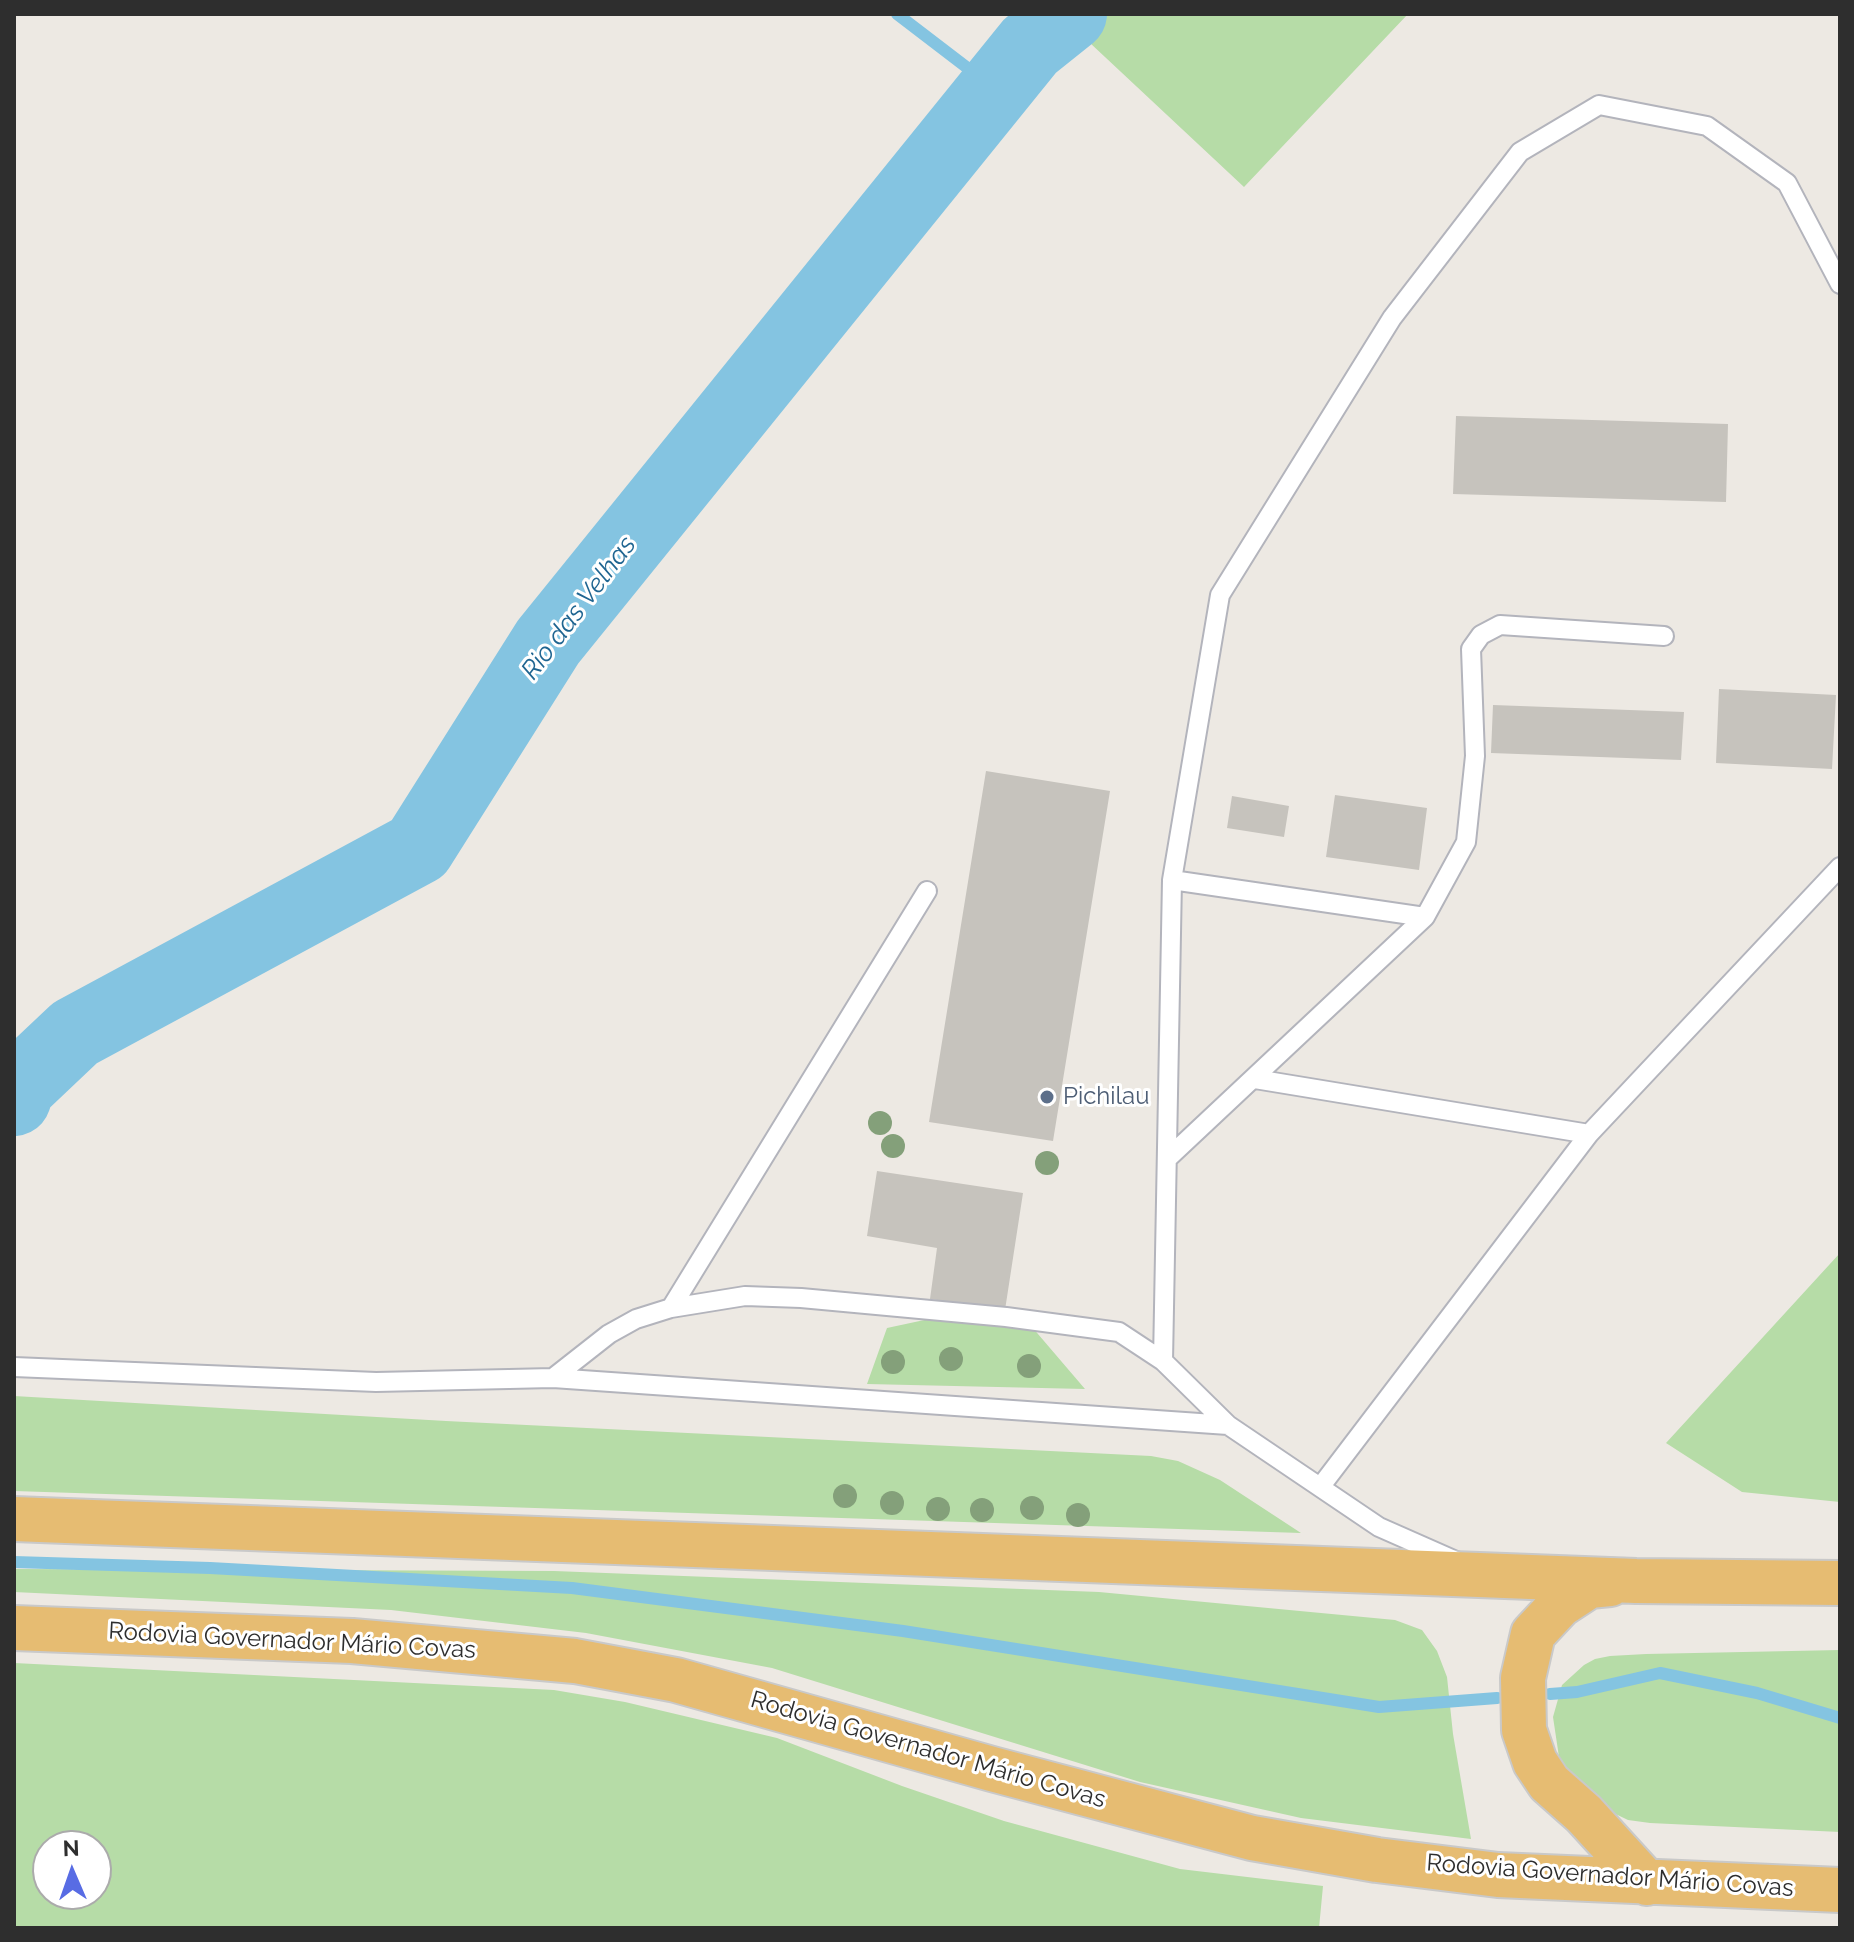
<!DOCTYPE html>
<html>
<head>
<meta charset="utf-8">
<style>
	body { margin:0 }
	#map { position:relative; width:1854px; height:1942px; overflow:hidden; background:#ede9e3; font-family:Raleway,sans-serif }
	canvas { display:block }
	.frame { position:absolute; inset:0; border:16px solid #2e2e2e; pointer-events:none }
	.north { position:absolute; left:32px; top:1830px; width:80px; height:80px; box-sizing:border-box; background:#fff; border:2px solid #ababab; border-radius:50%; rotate:358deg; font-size:22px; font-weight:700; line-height:32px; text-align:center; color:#2e2e2e }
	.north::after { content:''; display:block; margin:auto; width:28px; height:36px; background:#586ce4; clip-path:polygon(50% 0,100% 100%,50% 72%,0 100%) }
</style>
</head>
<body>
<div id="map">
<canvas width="1854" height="1942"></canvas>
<div class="frame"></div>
<div class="north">N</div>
</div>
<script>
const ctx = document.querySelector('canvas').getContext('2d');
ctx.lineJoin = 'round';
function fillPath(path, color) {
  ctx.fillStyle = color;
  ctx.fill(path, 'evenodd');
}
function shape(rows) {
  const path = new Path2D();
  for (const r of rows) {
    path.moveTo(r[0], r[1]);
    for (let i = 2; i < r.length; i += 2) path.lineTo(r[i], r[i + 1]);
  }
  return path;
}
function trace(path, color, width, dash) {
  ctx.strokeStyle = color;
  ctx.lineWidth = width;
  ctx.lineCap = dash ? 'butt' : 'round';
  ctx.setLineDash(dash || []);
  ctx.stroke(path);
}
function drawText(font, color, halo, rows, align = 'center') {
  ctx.font = font + ' Raleway,sans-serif';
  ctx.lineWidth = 6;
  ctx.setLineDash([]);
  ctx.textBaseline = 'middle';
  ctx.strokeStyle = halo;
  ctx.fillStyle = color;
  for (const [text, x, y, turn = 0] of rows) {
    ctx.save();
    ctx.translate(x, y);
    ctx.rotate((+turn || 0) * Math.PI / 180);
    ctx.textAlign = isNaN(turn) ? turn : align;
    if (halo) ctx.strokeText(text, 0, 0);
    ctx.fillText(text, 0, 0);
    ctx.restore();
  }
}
const green = shape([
	[1059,14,1408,14,1244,187],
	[1840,1253,1840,1502,1742,1492,1666,1443],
	[929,1319,1032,1327,1085,1389,867,1384,887,1328],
	[14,1396,446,1421,1151,1456,1178,1461,1220,1480,1301,1533,14,1491],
	[14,1569,554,1571,1099,1592,1395,1620,1422,1630,1437,1651,1447,1677,1453,1734,1471,1839,1301,1818,1140,1782,772,1668,586,1633,391,1610,14,1592],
	[1840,1650,1840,1832,1650,1823,1628,1820,1603,1808,1567,1775,1559,1757,1553,1717,1562,1685,1584,1665,1595,1659,1610,1656,1646,1654],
	[14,1663,554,1690,625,1702,777,1738,902,1786,1004,1821,1180,1869,1323,1886,1319,1928,14,1928],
	[48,1846,96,1846,96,1894,48,1894]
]);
const stream = shape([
	[897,14,995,89],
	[14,1562,210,1568,572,1588,903,1631,1379,1707,1497,1698],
	[1550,1694,1577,1692,1660,1673,1757,1693,1840,1718]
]);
const river = shape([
	[14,1099,18,1087,75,1033,418,848,548,642,1030,46,1070,14]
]);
const building = shape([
	[1456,416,1728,424,1726,502,1453,494],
	[1719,689,1836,695,1832,769,1716,763],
	[1493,705,1684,712,1681,760,1491,753],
	[986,771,1110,791,1053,1141,929,1122],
	[1335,795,1427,808,1419,870,1326,857],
	[1232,796,1289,806,1284,837,1227,828],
	[877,1171,1023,1193,1005,1310,930,1299,937,1248,867,1236]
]);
const service = shape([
	[1425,917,1466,842,1475,756,1471,649,1481,635,1500,625,1664,636],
	[1255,1079,1589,1134],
	[1167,1159,1425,917,1172,880],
	[671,1308,927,891],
	[1163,1361,1172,880,1220,595,1392,318,1520,152,1599,105,1707,126,1787,183,1840,284],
	[14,1367,376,1382,553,1378,1228,1425,1379,1527,1456,1561],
	[553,1378,609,1334,636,1319,671,1308,745,1296,801,1298,1006,1317,1119,1332,1163,1361,1228,1425],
	[1321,1486,1589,1134,1840,867]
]);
const trunk = shape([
	[14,1519,1636,1581,1840,1583],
	[1610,1584,1589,1586,1560,1605,1533,1634,1523,1678,1524,1730,1535,1762,1549,1783,1584,1814,1647,1883],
	[14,1628,352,1641,575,1661,676,1680,992,1769,1252,1838,1377,1860,1498,1875,1840,1890]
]);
const trees = [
	[880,1123],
	[893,1146],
	[1047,1163],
	[951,1359],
	[893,1362],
	[1029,1366],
	[845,1496],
	[892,1503],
	[1032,1508],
	[938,1509],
	[982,1510],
	[1078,1515]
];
const markers = [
	[1047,1097,8,"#5c6f8a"]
];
const serviceNames = [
	["Pichilau",1063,1097]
];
const streetNames = [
	["Rodovia Governador Mário Covas",292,1641,3],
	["Rodovia Governador Mário Covas",928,1750,16],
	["Rodovia Governador Mário Covas",1610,1876,4]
];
const waterNames = [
	["Rio das Velhas",579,608,-53]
];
fillPath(green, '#b6dca7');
trace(stream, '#84c4e1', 12);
trace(river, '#84c4e1', 74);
fillPath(building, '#c6c3bd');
trace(service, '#b3b4bc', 22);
trace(trunk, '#c9c9c9', 48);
trace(service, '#fff', 18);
trace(trunk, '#e6bc72', 44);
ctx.fillStyle = '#84a07a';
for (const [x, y] of trees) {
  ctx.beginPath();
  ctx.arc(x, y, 12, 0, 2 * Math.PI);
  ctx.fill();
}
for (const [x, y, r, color] of markers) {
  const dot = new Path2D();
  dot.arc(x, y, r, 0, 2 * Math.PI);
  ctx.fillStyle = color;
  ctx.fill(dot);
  trace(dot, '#fff', 3);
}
drawText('24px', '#4e5e75', '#fff', serviceNames, 'left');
drawText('24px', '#2e2e2e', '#fff', streetNames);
drawText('italic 26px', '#1f6591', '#fff', waterNames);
</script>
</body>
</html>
